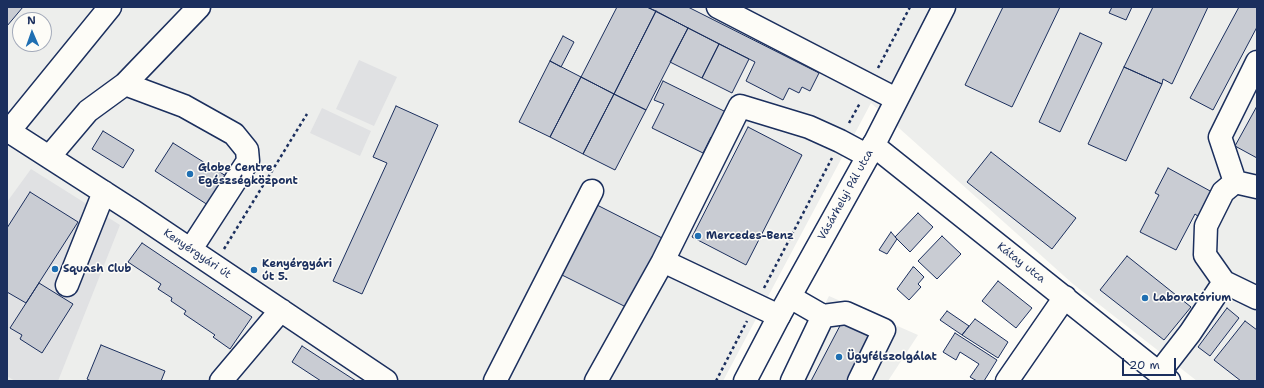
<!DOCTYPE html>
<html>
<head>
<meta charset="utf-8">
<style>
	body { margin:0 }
	#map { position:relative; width:1264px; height:388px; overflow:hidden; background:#fdfcf7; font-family:"Shantell Sans",sans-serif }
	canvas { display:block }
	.frame { position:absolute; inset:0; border:8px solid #1b2f5e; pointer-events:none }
	.north { position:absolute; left:12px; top:12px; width:40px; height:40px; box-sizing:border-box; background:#fdfcf7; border:1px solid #a3aaba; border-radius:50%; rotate:358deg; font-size:11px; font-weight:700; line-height:16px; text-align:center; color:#1b2f5e }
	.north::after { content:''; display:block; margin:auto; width:14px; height:18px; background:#1f6fb2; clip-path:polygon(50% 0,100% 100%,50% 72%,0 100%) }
	.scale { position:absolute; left:1122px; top:358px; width:54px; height:18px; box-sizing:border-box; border:2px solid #1b2f5e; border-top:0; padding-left:5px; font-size:12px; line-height:14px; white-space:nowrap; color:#1b2f5e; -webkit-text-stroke:3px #fdfcf7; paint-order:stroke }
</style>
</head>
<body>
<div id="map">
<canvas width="1264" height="388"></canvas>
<div class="frame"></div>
<div class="north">N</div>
<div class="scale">20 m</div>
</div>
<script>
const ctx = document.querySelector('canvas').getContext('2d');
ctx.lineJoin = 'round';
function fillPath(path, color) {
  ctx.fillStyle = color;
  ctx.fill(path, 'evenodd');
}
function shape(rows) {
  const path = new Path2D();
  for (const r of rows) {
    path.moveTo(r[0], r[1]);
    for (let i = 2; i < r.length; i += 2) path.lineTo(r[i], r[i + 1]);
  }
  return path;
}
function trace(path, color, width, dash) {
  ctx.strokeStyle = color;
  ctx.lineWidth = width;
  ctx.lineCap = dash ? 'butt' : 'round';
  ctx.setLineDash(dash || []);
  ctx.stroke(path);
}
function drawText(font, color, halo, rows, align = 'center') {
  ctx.font = font + ' "Shantell Sans",sans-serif';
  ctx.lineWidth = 3;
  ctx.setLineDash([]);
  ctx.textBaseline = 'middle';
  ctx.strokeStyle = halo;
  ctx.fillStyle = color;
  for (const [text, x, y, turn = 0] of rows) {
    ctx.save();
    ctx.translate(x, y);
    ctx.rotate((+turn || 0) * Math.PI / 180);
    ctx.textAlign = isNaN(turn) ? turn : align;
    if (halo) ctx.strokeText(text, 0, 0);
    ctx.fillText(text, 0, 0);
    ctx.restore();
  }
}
const built = shape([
	[7,7,1257,7,1257,381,1197,381,1073,284,871,103,723,381,7,381],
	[20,20,44,20,44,44,20,44],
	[829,296,918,335,888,381,786,381]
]);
const green = shape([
	[359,60,397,77,374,126,336,109],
	[322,108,371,131,360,156,310,133],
	[31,169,120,225,58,381,15,381,7,376,7,202]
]);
const building = shape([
	[7,7,23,7,7,26,7,7],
	[617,7,647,7,656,11,614,94,581,77,617,7],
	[647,7,688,7,819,73,810,91,802,87,799,93,789,88,783,100,746,81,755,62,647,7],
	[1003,7,1060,7,1012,107,965,85,1003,7],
	[1112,7,1132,7,1126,20,1109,13,1112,7],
	[1153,7,1208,7,1172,84,1163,79,1162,84,1124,67,1153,7],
	[1239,7,1257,7,1257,27,1213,110,1190,98,1239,7],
	[656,11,688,28,646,110,614,94,656,11],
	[688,28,719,44,702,78,670,62,688,28],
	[1080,33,1102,43,1060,132,1039,122,1080,33],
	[563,36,574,42,561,67,550,61,563,36],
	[719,44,749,59,732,93,702,78,719,44],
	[550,61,581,77,550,137,519,122,550,61],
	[1124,67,1162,84,1126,161,1088,144,1124,67],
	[581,77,614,94,583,154,550,137,581,77],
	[663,81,728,113,715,139,711,137,703,153,652,128,664,104,654,100,663,81],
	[614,94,646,110,615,170,583,154,614,94],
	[396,106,438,125,362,294,333,281,387,163,373,157,396,106],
	[1257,106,1257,158,1235,146,1257,106],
	[748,127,802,155,746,265,692,237,748,127],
	[103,131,134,150,123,168,92,149,103,131],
	[173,143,226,176,208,205,155,171,173,143],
	[991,152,1076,218,1052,249,967,182,991,152],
	[1168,168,1212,192,1199,217,1195,214,1176,250,1140,232,1159,195,1155,193,1168,168],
	[30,192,78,222,26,303,7,292,7,228,30,192],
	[597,205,664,239,628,308,562,275,597,205],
	[918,213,933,227,910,252,895,237,918,213],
	[891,232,897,239,887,254,879,250,891,232],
	[942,236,961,254,937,279,918,261,942,236],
	[142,243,252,317,230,349,213,337,215,335,184,314,186,311,171,301,172,298,158,289,161,284,128,262,142,243],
	[1127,256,1191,307,1164,340,1100,290,1127,256],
	[913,267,914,267,924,277,918,284,921,287,909,300,897,289,913,267],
	[998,281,1032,308,1016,328,982,301,998,281],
	[39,283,73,304,42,353,20,339,22,335,10,328,39,283],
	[1227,308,1239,318,1210,356,1198,347,1227,308],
	[947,311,969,326,962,335,940,320,947,311],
	[975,319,1008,342,998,358,962,335,975,319],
	[843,320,874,336,850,381,811,381,843,320],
	[1245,321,1257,330,1257,381,1241,381,1214,360,1245,321],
	[955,333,997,360,984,381,977,381,970,377,979,364,960,352,956,360,943,352,955,333],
	[101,345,165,371,161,381,91,381,87,379,101,345],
	[302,346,356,381,321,381,292,362,302,346]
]);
const path = shape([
	[878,68,910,7],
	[849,123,860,103],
	[224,249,307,114],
	[764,288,832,158],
	[716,381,747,321]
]);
const minor = shape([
	[718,7,896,99],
	[125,84,184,106,234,134,247,150,248,161,191,249],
	[7,130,133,211,386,381],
	[9,131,110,7],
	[873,145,1169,381],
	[49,157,88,111,125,84,199,7],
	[1235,182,1220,137,1257,62],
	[1257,187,1235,182,1223,192,1206,226,1205,255,1224,282,1257,298],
	[663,261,740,106,809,127,840,141,868,156],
	[67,285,104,192],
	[790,297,823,316,846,313,884,330,859,381],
	[1159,373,1190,333,1224,282],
	[221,381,281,310],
	[495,381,592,191],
	[596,381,663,261,779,316],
	[792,381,823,316],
	[1007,381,1065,297]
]);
const major = shape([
	[745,381,779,316,868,156,944,7]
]);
const markers = [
	[190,174,4,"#1f6fb2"],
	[698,236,4,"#1f6fb2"],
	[55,269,4,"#1f6fb2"],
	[254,270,4,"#1f6fb2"],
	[1145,298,4,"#1f6fb2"],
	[839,357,4,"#1f6fb2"]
];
const poiNames = [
	["Globe Centre",198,168],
	["Egészségközpont",198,181],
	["Mercedes-Benz",706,236],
	["Kenyérgyári",262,264],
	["út 5.",262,277],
	["Squash Club",63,269],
	["Laboratórium",1153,298],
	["Ügyfélszolgálat",847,357]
];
const streetNames = [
	["Vásárhelyi Pál utca",846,195,-61],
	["Kenyérgyári út",197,254,34],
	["Kátay utca",1021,263,38]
];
fillPath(built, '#edeeec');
fillPath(green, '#e0e1e3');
fillPath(building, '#c9ccd3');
trace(building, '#1b2f5e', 1);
trace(minor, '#1b2f5e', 25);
trace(major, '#1b2f5e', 25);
trace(path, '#1b2f5e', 2.5, [3, 3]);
trace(minor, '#fdfcf7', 22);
trace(major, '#fdfcf7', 22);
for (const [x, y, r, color] of markers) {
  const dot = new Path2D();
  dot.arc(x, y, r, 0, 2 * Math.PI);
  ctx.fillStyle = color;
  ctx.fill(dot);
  trace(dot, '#fdfcf7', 1.5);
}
drawText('bold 11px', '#1b2f5e', '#fdfcf7', poiNames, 'left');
drawText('11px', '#1b2f5e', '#fdfcf7', streetNames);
</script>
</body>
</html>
